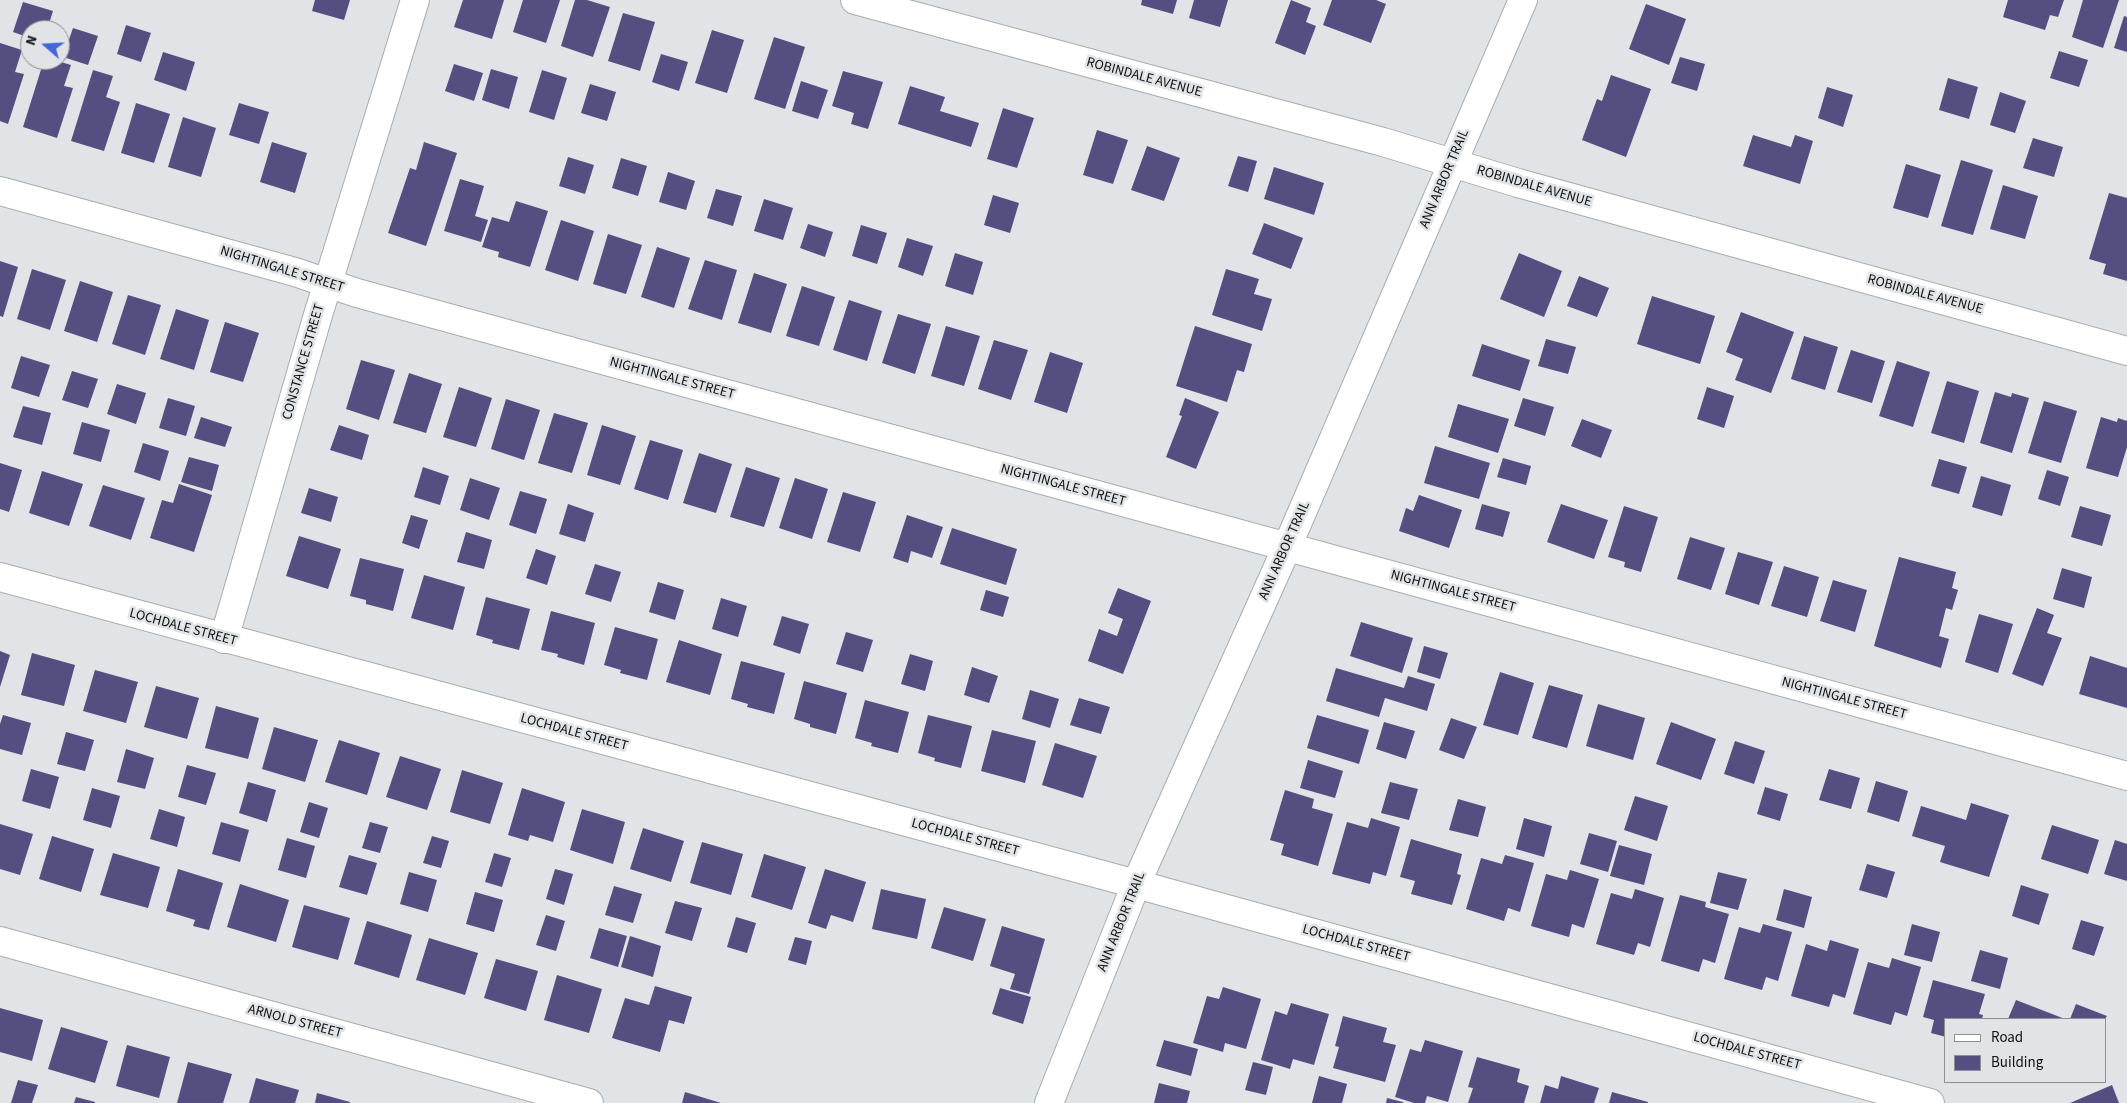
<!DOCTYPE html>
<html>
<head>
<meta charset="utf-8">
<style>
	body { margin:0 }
	#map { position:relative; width:2127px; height:1103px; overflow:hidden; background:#e1e4e6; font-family:"Source Sans 3",sans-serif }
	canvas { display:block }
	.legend { position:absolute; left:1944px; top:1018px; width:162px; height:65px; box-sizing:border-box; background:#e1e4e6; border:1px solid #8d8f91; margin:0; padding:6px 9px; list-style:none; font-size:15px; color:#0f1011 }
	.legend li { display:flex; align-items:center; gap:10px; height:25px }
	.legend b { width:25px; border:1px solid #8d8f91 }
	.north { position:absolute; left:20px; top:20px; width:50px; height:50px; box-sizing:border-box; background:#e1e4e6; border:1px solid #8d8f91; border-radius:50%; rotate:289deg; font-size:14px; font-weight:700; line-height:20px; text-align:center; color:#0f1011 }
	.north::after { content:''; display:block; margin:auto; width:18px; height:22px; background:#4566d9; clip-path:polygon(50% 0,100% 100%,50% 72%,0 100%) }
</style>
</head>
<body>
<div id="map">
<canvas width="2127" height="1103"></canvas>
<ul class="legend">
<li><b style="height:6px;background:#fff"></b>Road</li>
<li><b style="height:14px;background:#534f80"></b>Building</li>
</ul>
<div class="north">N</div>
</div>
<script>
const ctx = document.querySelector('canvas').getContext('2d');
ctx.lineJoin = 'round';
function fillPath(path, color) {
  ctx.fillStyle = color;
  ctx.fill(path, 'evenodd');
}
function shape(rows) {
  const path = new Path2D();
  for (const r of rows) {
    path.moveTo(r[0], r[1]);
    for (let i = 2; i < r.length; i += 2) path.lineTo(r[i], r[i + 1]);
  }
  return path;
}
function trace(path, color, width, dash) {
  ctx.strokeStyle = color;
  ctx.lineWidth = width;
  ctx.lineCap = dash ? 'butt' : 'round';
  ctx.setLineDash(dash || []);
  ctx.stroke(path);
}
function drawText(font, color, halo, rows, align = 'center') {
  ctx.font = font + ' "Source Sans 3",sans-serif';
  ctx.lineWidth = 5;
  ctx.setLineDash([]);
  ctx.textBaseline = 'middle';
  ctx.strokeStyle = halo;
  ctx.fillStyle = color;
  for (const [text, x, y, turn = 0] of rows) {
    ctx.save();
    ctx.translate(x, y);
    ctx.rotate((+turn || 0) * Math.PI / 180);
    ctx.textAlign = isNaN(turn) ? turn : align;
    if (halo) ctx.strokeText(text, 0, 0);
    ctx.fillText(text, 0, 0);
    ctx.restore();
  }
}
const building = shape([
	[315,0,350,0,344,20,312,11],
	[463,0,504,0,492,39,454,27],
	[523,0,560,0,546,43,513,32],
	[575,0,587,0,610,7,593,57,561,46],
	[1142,0,1177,0,1173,14,1141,5],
	[1194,0,1228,0,1220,27,1189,18],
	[1291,0,1311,8,1306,22,1316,26,1305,55,1275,43],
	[1332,0,1376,0,1386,4,1371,43,1323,25],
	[2008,0,2064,0,2058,17,2050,15,2045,30,2003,17],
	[2083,0,2119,0,2103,48,2072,37],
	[23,2,53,11,47,30,30,30,30,38,13,32],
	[1646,4,1686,19,1669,65,1629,49],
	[623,13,655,22,640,71,608,61],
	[2124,16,2127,17,2127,52,2114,48],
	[126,25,151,33,141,62,117,54],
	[73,28,98,36,88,65,63,57],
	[712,30,744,40,727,93,695,83],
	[774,37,805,47,785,109,754,99],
	[0,43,22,50,15,72,24,74,8,124,0,121],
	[2059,51,2088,60,2079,87,2050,78],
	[163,52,195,62,186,91,154,80],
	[661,54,688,62,679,91,652,82],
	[1680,57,1705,64,1697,91,1671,83],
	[44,60,54,60,71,65,64,86,73,88,57,138,23,127],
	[454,64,483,73,474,101,445,91],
	[491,69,518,77,509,109,482,100],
	[93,70,113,76,106,97,120,102,104,151,71,141],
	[542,70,567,78,554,120,529,112],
	[843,71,883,82,868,129,851,124,854,113,832,106],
	[1611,75,1651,89,1626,157,1582,140,1597,99,1602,101],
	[1948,78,1978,87,1969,119,1939,110],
	[801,81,828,90,818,119,792,111],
	[590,84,616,92,607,121,581,113],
	[910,86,945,97,940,111,979,123,971,147,898,124],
	[1827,87,1853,95,1843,127,1818,118],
	[2000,92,2026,101,2015,133,1990,125],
	[136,103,170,114,154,163,121,153],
	[239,103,269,112,259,144,229,135],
	[1003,108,1034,118,1017,168,987,159],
	[183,117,216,128,201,177,168,167],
	[1097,130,1128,140,1113,184,1083,175],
	[1753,135,1791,147,1795,135,1813,141,1800,184,1743,166],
	[2033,138,2063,147,2054,177,2023,168],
	[272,142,307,153,295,193,260,182],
	[424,142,457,153,426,246,388,233,410,168,416,170],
	[1147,146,1180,158,1164,201,1131,190],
	[1238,156,1257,161,1248,192,1228,186],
	[568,157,594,165,585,194,559,186],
	[621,158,647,166,638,196,612,188],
	[1961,160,1993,170,1973,235,1941,226],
	[1906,164,1941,175,1928,218,1893,208],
	[1274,167,1324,183,1314,215,1264,199],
	[668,172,695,181,686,210,659,202],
	[460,179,484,186,475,216,488,220,481,242,444,231],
	[2003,185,2038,196,2025,239,1990,229],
	[716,189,742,196,733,226,707,218],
	[2109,193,2127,198,2127,281,2103,274,2106,264,2089,259],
	[993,195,1019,203,1010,233,984,225],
	[764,199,793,208,783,240,754,231],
	[516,201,548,211,530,267,498,257,499,252,482,247,492,217,509,222],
	[561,220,594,231,578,281,545,270],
	[1264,223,1303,238,1291,269,1252,254],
	[808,224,833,232,825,257,800,248],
	[861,225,887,233,877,264,852,256],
	[608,234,642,245,626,294,593,284],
	[907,238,933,246,923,276,898,267],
	[657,247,690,258,674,308,641,297],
	[955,253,983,262,973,295,945,286],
	[1519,253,1562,271,1544,317,1500,299],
	[705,260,737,270,722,320,688,309],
	[0,261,18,267,3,317,0,316],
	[32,269,66,280,50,330,17,319],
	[1226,269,1259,279,1254,294,1272,299,1262,331,1212,315],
	[754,273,787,284,771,333,738,323],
	[1579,276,1609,288,1597,317,1567,306],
	[80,281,113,292,97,342,64,331],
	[802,286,835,297,819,346,786,336],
	[128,295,161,305,145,355,112,344],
	[1652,296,1715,316,1700,364,1637,344],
	[849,300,882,311,867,361,833,350],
	[176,309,209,320,194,370,160,359],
	[1741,312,1794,332,1771,393,1735,380,1743,359,1726,352],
	[898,314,931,324,915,374,882,363],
	[225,322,259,333,243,382,210,372],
	[946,326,980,336,964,386,931,376],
	[1195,326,1252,344,1244,372,1237,370,1227,402,1176,386],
	[1804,336,1838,347,1825,390,1791,379],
	[1546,339,1576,347,1568,374,1538,366],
	[994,340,1028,350,1011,400,978,389],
	[1482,344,1530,360,1520,391,1472,376],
	[1851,350,1885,361,1872,403,1837,392],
	[1050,352,1083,363,1067,413,1034,402],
	[21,356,50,365,39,397,11,388],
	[361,360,395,370,379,420,346,409],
	[1897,361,1930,372,1913,427,1879,416],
	[72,371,98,379,88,408,62,400],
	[409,373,442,384,426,433,393,423],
	[1947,381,1979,391,1964,443,1931,433],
	[117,384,146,393,136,424,107,414],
	[459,387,492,398,476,447,443,437],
	[1707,387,1734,396,1724,428,1697,419],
	[1995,392,2011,397,2012,393,2029,398,2012,453,1980,443],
	[168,398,195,406,186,436,159,428],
	[1185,398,1219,412,1196,469,1166,457,1182,416,1179,415],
	[1523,398,1554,407,1545,436,1514,426],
	[506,399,540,410,524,460,491,449],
	[2044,401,2077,411,2061,463,2028,453],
	[1458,404,1509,419,1498,453,1448,437],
	[23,406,51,413,42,445,13,437],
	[554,413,588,423,572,473,538,463],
	[201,417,232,427,225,447,194,438],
	[2101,417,2117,422,2118,418,2127,421,2127,447,2118,477,2086,468],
	[1582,419,1612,430,1601,458,1571,446],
	[82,422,110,430,101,462,73,454],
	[339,425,369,435,362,460,330,450],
	[602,425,636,436,620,485,587,475],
	[650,440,683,450,668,500,634,489],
	[143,443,169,451,160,481,134,472],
	[1435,446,1490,463,1479,499,1424,483],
	[699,453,732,464,716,513,683,503],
	[189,457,219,465,212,491,181,482],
	[1503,458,1531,466,1526,485,1497,477],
	[1939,459,1967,467,1959,494,1931,486],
	[0,463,22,470,9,512,0,509],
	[423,467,449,476,440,505,414,497],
	[746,467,780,478,764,527,730,517],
	[2047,470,2069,477,2060,506,2038,499],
	[42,471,83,484,69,526,29,513],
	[1981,476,2011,485,2002,516,1972,507],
	[470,478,500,488,489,520,460,510],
	[795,478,828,489,812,539,779,528],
	[179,484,212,495,194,552,150,538,162,500,173,503],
	[103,485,145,498,131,540,89,526],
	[309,488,338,497,331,522,301,513],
	[520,491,547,499,536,534,509,525],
	[843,492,876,502,860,552,827,542],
	[1419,495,1462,510,1449,548,1399,531,1406,508,1413,511],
	[568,504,594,513,585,542,559,534],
	[1482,504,1510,512,1503,537,1475,529],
	[1561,504,1608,520,1594,559,1547,542],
	[1624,506,1658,517,1641,572,1624,567,1625,562,1608,557],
	[2080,506,2111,515,2102,546,2071,537],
	[411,515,428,520,419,549,402,543],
	[907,515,943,527,932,558,911,551,908,563,893,558],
	[952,528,1017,549,1006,585,940,564],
	[466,532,492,540,484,569,457,562],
	[299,536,341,549,328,589,286,576],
	[1690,537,1725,548,1711,590,1677,579],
	[536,549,556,556,547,585,526,578],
	[1738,552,1773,562,1759,605,1725,594],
	[1899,557,1956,572,1952,588,1958,590,1952,610,1946,608,1939,636,1949,639,1941,668,1874,646],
	[360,558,404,569,393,611,366,604,366,600,350,596],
	[595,564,621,572,611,602,585,594],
	[1784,566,1819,577,1807,617,1771,606],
	[2062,568,2092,577,2084,608,2053,599],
	[424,575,465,587,453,630,411,618],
	[1833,580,1867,590,1855,632,1820,621],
	[658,582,684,590,675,620,649,612],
	[1118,588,1151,601,1123,674,1088,661,1099,629,1117,636,1123,619,1108,613],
	[986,590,1009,597,1003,617,980,610],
	[486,597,530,609,519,650,492,643,493,640,476,635],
	[721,598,747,606,738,637,712,629],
	[2037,608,2054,615,2047,633,2062,638,2043,686,2012,674],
	[551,611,595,623,584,665,557,657,558,654,541,650],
	[1979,614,2013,624,1998,673,1965,662],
	[782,616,809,624,800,654,773,645],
	[1361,622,1413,638,1402,673,1350,656],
	[615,627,658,639,647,680,620,673,621,670,604,665],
	[846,632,873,640,863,672,836,664],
	[679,640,722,654,710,695,666,682],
	[1424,646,1448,653,1440,679,1417,672],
	[0,651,10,655,0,687],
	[32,653,75,665,64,706,21,695],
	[910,654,933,661,925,691,901,684],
	[2090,656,2127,668,2127,708,2079,694],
	[741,661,785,673,774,714,747,707,748,704,731,699],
	[972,667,998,676,989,703,964,695],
	[1336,668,1404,688,1408,676,1435,684,1427,711,1385,698,1379,717,1326,701],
	[95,670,138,682,126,723,83,711],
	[1500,672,1534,683,1518,735,1483,725],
	[804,681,847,693,836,734,810,727,810,724,794,719],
	[1549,685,1583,695,1567,748,1532,738],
	[156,686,199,698,187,739,144,727],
	[1030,690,1059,699,1050,728,1022,719],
	[1079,698,1110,707,1101,734,1070,725],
	[865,700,909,712,898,753,871,746,872,743,855,738],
	[1598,704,1645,718,1633,760,1586,746],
	[216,706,259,718,248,759,205,748],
	[3,715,31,723,22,755,0,749,0,724],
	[928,715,972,726,961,768,934,761,935,758,918,753],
	[1317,715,1369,730,1359,764,1307,748],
	[1451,718,1477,727,1464,759,1439,750],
	[1384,722,1415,731,1406,759,1376,749],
	[1671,722,1716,739,1701,780,1656,764],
	[274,727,318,740,305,782,262,769],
	[992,730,1036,741,1025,783,981,771],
	[66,732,94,740,85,771,57,764],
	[339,740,380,753,367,795,325,782],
	[1735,741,1765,751,1754,784,1724,774],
	[1055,743,1097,756,1083,798,1042,785],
	[126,749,154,758,145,789,117,782],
	[400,756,441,769,427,810,386,797],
	[1308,760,1343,771,1335,798,1300,788],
	[187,765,216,773,206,805,178,797],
	[31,769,59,777,50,809,22,801],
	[1829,769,1860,778,1851,809,1819,800],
	[462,770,503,783,490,824,450,812],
	[1876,781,1908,791,1899,822,1867,812],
	[248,782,276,790,267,822,239,813],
	[1390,782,1418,789,1409,820,1381,813],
	[1765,787,1788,794,1780,821,1757,814],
	[92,788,120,796,111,828,83,820],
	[522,788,565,802,553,842,530,835,528,841,508,835],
	[1285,790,1314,799,1312,808,1333,814,1318,866,1281,855,1284,844,1270,840],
	[1635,796,1668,806,1657,841,1624,830],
	[1458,799,1486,807,1478,837,1449,830],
	[309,802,328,808,319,838,300,832],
	[1971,803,2009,815,1989,877,1940,862,1945,846,1912,836,1921,806,1966,820],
	[159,809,185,817,177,847,150,839],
	[582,809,625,822,613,864,570,850],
	[1371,818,1400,827,1386,876,1373,872,1370,884,1332,874,1347,822,1368,828],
	[1524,818,1552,826,1544,857,1516,849],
	[221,822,249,830,240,862,212,854],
	[370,822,388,827,380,853,362,848],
	[0,824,33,834,20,875,0,869],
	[2052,825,2099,840,2088,874,2041,859],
	[643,828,684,841,671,882,630,869],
	[1589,833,1617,841,1608,872,1580,864],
	[52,836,94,849,81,892,39,879],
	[432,836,449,841,441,868,423,863],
	[287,838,315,846,306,878,278,870],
	[1411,839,1462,854,1457,874,1461,875,1452,905,1411,894,1415,881,1400,877],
	[2115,840,2127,844,2127,881,2104,874],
	[702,842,743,854,731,895,690,883],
	[1619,845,1652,854,1644,885,1610,876],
	[113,853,160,867,148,908,100,895],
	[494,853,511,858,502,887,485,882],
	[764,854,806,867,792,910,751,897],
	[349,855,377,863,367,895,339,887],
	[1505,855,1534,863,1520,912,1508,908,1504,921,1466,909,1481,858,1502,864],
	[1867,864,1895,872,1887,898,1859,890],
	[178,869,223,883,209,930,193,926,195,920,166,911],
	[555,869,573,874,564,905,546,899],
	[825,869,866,882,853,922,831,915,826,929,808,923],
	[1570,870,1599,879,1584,928,1572,924,1569,937,1531,926,1546,874,1567,880],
	[409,872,437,880,428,912,400,904],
	[1718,872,1747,879,1738,910,1710,903],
	[240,884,289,900,276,942,227,927],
	[2021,885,2049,894,2039,925,2012,916],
	[614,886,642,894,633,923,605,915],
	[881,889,926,899,917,939,872,929],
	[1635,889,1664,898,1650,947,1638,943,1634,955,1596,944,1611,893,1632,899],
	[1784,889,1812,897,1804,928,1776,920],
	[475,892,503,900,494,932,466,924],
	[1680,895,1706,902,1705,907,1729,914,1715,963,1703,959,1699,972,1661,961],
	[675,901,702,908,692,941,665,933],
	[304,905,350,918,338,960,292,947],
	[944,907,986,919,973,961,931,948],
	[546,915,565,921,556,951,536,945],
	[736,917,756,923,747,953,727,947],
	[2081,920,2104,927,2094,956,2072,949],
	[367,921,412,935,399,978,354,964],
	[1763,924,1792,932,1778,981,1766,977,1762,990,1724,979,1739,927,1760,933],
	[1912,924,1940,932,1932,962,1904,955],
	[1002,926,1045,939,1029,994,1010,989,1015,974,990,966],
	[599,928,627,936,618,967,590,958],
	[630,936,661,946,653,977,621,967],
	[795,937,812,941,806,965,788,960],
	[429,938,478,953,465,995,416,980],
	[1830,940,1859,949,1845,998,1833,994,1829,1007,1791,996,1806,944,1827,951],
	[1980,950,2008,958,2000,989,1971,981],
	[1892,958,1921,967,1907,1016,1895,1012,1891,1025,1853,1014,1868,962,1889,968],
	[496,959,538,971,526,1011,484,998],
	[557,975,602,989,589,1033,544,1020],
	[1933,980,1985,994,1979,1014,1983,1015,1982,1019,1946,1019,1946,1037,1931,1033,1934,1020,1923,1017],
	[655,986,692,997,684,1024,669,1020,660,1052,612,1038,625,998,649,1005],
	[1223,987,1261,999,1246,1049,1225,1043,1223,1052,1193,1043,1207,996,1219,999],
	[1000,988,1031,997,1023,1024,992,1014],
	[2016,1000,2065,1019,2008,1019],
	[1291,1003,1329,1014,1314,1065,1293,1059,1290,1069,1261,1060,1275,1011,1287,1015],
	[2076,1004,2107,1016,2105,1019,2070,1019],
	[0,1008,43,1020,32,1061,0,1052],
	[1343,1016,1387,1028,1383,1042,1396,1045,1385,1082,1333,1068,1339,1047,1335,1046],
	[61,1027,108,1041,95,1083,48,1069],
	[1164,1040,1198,1049,1191,1076,1156,1066],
	[1425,1040,1463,1051,1448,1102,1427,1096,1425,1103,1414,1103,1395,1097,1410,1049,1421,1052],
	[127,1045,170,1057,159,1098,116,1086],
	[1477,1057,1520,1069,1517,1082,1529,1086,1524,1103,1468,1103,1473,1088,1468,1087],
	[188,1062,232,1074,223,1103,177,1103],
	[1253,1062,1273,1067,1266,1095,1245,1090],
	[1319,1076,1347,1084,1342,1103,1312,1103],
	[1561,1076,1599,1088,1594,1103,1540,1103,1545,1085,1558,1089],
	[256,1078,299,1090,295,1103,249,1103],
	[18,1080,38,1085,32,1103,11,1103],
	[1159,1083,1190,1091,1187,1103,1154,1103],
	[2112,1085,2119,1103,2070,1103],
	[685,1092,721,1103,682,1103],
	[1612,1092,1648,1102,1648,1103,1609,1103],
	[317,1093,350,1102,350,1103,315,1103],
	[76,1097,95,1102,95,1103,74,1103],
	[1387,1098,1403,1102,1403,1103,1386,1103]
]);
const minor = shape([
	[855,0,1383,142,1518,183,2127,351],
	[0,191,295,272,357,293,2127,776],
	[0,577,1136,884,1930,1103],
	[224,639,318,315,415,0],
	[0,941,589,1103],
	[1049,1103,1136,884,1287,547,1523,0]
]);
const streetNames = [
	["ROBINDALE AVENUE",1144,78,15],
	["ANN ARBOR TRAIL",1445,179,-67],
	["ROBINDALE AVENUE",1534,187,16],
	["NIGHTINGALE STREET",282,270,17],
	["ROBINDALE AVENUE",1925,295,15],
	["CONSTANCE STREET",304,362,-74],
	["NIGHTINGALE STREET",672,379,15],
	["NIGHTINGALE STREET",1063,486,15],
	["ANN ARBOR TRAIL",1285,551,-66],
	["NIGHTINGALE STREET",1453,592,15],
	["LOCHDALE STREET",183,628,15],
	["NIGHTINGALE STREET",1844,699,15],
	["LOCHDALE STREET",574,733,15],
	["LOCHDALE STREET",965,838,15],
	["ANN ARBOR TRAIL",1122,922,-68],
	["LOCHDALE STREET",1356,944,15],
	["ARNOLD STREET",295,1022,15],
	["LOCHDALE STREET",1747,1052,15]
];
fillPath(building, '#534f80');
trace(minor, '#a9acae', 30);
trace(minor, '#fff', 28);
drawText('14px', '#0f1011', '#e1e4e6', streetNames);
</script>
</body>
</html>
